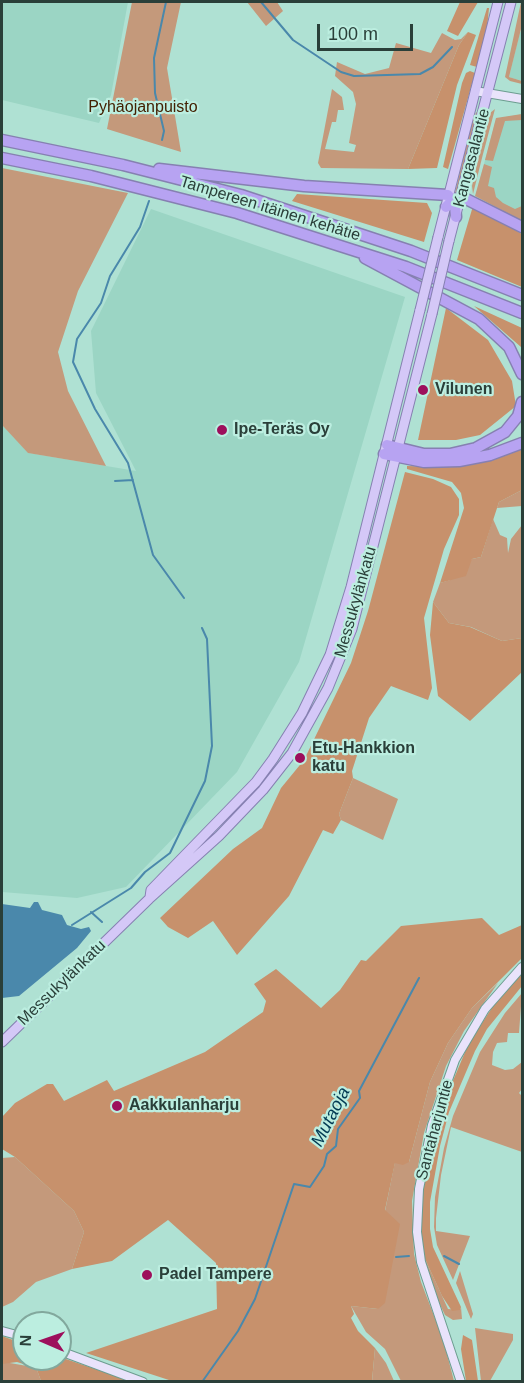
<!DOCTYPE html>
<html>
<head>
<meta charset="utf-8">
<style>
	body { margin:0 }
	#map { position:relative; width:524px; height:1383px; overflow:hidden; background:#afe1d3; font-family:Arial,sans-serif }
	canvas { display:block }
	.frame { position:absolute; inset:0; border:3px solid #2a3f39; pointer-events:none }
	.north { position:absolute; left:12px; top:1311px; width:60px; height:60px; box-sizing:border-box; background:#bceee0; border:2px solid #82a89d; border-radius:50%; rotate:272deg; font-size:16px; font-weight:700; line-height:24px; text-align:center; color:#2a3f39 }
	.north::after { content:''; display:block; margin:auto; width:21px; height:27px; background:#9d0f5c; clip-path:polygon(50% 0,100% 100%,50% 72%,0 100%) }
	.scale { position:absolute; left:317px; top:24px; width:96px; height:27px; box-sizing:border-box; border:3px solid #2a3f39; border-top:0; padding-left:8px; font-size:18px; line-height:21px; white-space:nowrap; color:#2a3f39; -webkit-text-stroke:4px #bceee0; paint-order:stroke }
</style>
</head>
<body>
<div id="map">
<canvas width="524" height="1383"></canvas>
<div class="frame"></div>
<div class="north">N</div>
<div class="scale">100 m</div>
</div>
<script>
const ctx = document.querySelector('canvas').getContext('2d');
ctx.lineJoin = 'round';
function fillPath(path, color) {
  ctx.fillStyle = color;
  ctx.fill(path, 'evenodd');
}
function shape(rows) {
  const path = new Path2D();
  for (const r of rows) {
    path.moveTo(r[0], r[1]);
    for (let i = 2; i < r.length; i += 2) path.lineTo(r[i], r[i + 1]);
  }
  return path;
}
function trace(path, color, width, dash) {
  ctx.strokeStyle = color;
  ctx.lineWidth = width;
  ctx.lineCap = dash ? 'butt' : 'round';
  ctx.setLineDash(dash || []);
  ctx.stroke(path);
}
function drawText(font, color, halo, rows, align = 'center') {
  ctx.font = font + ' Arial,sans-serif';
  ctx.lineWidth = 4.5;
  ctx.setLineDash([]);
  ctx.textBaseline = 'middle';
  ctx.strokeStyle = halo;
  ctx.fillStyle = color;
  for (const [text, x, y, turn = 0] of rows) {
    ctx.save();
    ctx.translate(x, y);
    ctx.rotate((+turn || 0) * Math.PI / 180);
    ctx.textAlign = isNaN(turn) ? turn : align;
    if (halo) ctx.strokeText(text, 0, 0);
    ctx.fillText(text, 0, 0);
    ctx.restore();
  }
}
const built = shape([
	[2,2,128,2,111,95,99,123,2,100],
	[520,32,522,33,522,81,509,77],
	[522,114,522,218,476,194,496,119],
	[151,209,405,297,299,662,237,772,126,887,77,898,2,892,2,425,29,453,136,471,96,393,91,331]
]);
const green = shape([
	[132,2,181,2,167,68,181,152,107,129],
	[247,2,277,2,283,11,266,26],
	[521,2,522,25,509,77,522,81,522,84,510,81,505,77],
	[468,32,459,45,408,169,321,168,318,163,332,89,342,97,344,110,338,110,336,122,332,122,325,149,354,152,356,145,349,143,356,104,353,92,335,76,337,62,365,74,389,68,396,43,431,53,442,33,455,40,461,39],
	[479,109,458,194,454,197,473,117],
	[495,109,483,154,473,194,472,186,481,146,490,113],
	[522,114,522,120,505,121,493,161,485,160,496,118],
	[484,164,492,167,488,186,494,188,496,197,503,203,515,209,522,206,522,221,475,196],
	[2,168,128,193,78,291,58,352,68,391,106,466,28,453,2,425],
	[522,490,522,506,497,508,499,502],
	[493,519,500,535,507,538,508,553,511,539,522,525,522,638,502,641,471,627,449,623,433,602,440,583,450,580,472,559,481,557],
	[353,778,398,799,383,840,341,820,339,814],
	[498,983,464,1031,446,1066,424,1133,412,1201,414,1254,421,1282,443,1339,454,1381,401,1381,385,1349,366,1332,351,1306,378,1309,385,1211,395,1162,409,1162,430,1082,448,1043,472,1008],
	[522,993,519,1033,508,1033,507,1042,497,1043,493,1052,492,1065,505,1070,513,1069,522,1062,522,1089,519,1093,522,1096,522,1152,451,1127,441,1175,436,1218,436,1231,470,1236,453,1280,437,1245,434,1227,435,1197,444,1148,453,1116,480,1052,505,1013],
	[15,1157,74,1211,84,1232,72,1269,36,1282,13,1302,2,1307,2,1158],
	[421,1250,448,1309,460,1310,461,1307,462,1319,453,1320,445,1315,432,1288],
	[460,1271,473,1314,471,1319,456,1283],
	[475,1328,513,1334,513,1340,490,1381,481,1381],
	[375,1348,386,1363,394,1381,372,1382],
	[4,1362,33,1367,37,1370,41,1381,2,1382,2,1364]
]);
const forest = shape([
	[460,2,478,2,458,36,447,31],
	[487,8,489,8,487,29,477,67,470,65],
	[468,32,476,35,457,85,437,168,408,169,459,45],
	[470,71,475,73,448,169,443,167,462,83,466,73],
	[297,194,427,203,432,213,424,242,292,201],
	[473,206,522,234,522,287,457,260],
	[474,306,522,328,522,352,521,347],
	[446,308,488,340,512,381,516,406,480,435,456,440,418,440],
	[522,447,522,490,499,502,481,557,472,559,466,576,440,583,464,508,461,493,452,482,407,469,407,466,444,467,484,461],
	[405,472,433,479,451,487,459,499,459,515,444,549,424,618,432,688,428,700,391,686,369,718,352,771,353,778,339,814,341,820,333,834,323,830,289,896,237,955,213,921,188,938,168,927,160,918,233,849,262,828,281,788,304,760,351,663,368,611],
	[433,602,449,623,470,627,502,641,522,638,522,672,470,721,438,696,430,635],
	[482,918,499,935,522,925,522,958,472,1008,448,1043,430,1082,409,1162,403,1165,395,1163,385,1210,400,1224,385,1303,378,1309,351,1306,354,1314,351,1318,358,1331,375,1348,372,1381,172,1381,86,1353,217,1309,216,1263,168,1220,112,1261,72,1269,84,1232,74,1211,15,1157,2,1149,2,1117,15,1103,47,1084,53,1084,64,1101,107,1080,114,1091,205,1052,263,1012,266,1001,254,984,276,969,321,1008,340,990,361,960,366,961,401,926],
	[522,973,522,986,487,1029,475,1051,449,1112,440,1146,430,1202,430,1229,433,1247,461,1307,460,1310,452,1311,442,1296,421,1250,419,1212,425,1170,447,1095,468,1045,495,1003],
	[463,1335,472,1340,478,1381,466,1381,461,1349],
	[2,1336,24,1344,24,1359,60,1359,60,1357,130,1381,41,1381,37,1370,33,1367,17,1362,2,1364]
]);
const water = shape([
	[34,902,38,902,42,910,62,915,67,925,81,929,89,927,91,931,77,948,19,996,2,998,2,904,30,908]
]);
const stream = shape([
	[261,2,293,40,341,72,354,76,420,74,433,67,452,47],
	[162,140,164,131,155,93,154,58,166,2],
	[149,201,140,227,110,276,101,303,77,339,73,362,95,409,128,463,153,555,184,598],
	[115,481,133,480],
	[91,912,102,922],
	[72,925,131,888,145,872,170,853,205,781,212,746,207,639,202,628],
	[444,1256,459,1264],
	[396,1257,409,1256],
	[202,1382,238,1331,255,1299,294,1184,310,1187,324,1166,327,1154,336,1146,338,1129,360,1098,359,1091,419,978]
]);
const secondary = shape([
	[475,91,522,99],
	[2,1331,24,1337],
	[60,1351,143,1382],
	[461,1382,421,1262,417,1232,419,1189,432,1125,455,1060,485,1009,522,967]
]);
const primary = shape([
	[438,237,498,2],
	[449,241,511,2],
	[150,897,151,890,256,782,273,759,302,713,330,655,351,587,420,310],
	[2,1042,149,899,219,836,263,790,292,753,328,688,352,629,432,314]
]);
const motorway = shape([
	[2,140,123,165,241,195,411,251,522,295],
	[2,158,91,176,237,213,406,267,522,313],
	[159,169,304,186,448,195,455,206,456,217],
	[446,207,453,200,462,197,522,227],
	[365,258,479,319,509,347,522,374],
	[387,445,424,454,450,454,476,448,505,432,518,416,522,402],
	[384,454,424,462,459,461,490,455,522,443]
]);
const primaryBridge = shape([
	[420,310,438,237],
	[432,314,449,241]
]);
const markers = [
	[423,390,6,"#9d0f5c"],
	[222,430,6,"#9d0f5c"],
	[300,758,6,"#9d0f5c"],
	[117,1106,6,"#9d0f5c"],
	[147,1275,6,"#9d0f5c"]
];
const parkNames = [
	["Pyhäojanpuisto",143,108]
];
const streetNames = [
	["Kangasalantie",472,158,-75],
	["Tampereen itäinen kehätie",270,209,17],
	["Messukylänkatu",356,602,-74],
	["Messukylänkatu",62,983,-44],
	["Santaharjuntie",435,1130,-75]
];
const poiNames = [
	["Vilunen",435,390],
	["Ipe-Teräs Oy",234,430],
	["Etu-Hankkion",312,749],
	["katu",312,767],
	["Aakkulanharju",129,1106],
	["Padel Tampere",159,1275]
];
const waterNames = [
	["Mutaoja",331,1117,-63]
];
fillPath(built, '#9bd5c4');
fillPath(green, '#c4997b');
fillPath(forest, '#c7916c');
fillPath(water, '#4a88ab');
trace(stream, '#4a88ab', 2);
trace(secondary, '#6d9d90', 10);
trace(primary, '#8680b1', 11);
trace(motorway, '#8680b1', 13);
trace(secondary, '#e9e3fb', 8);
trace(primary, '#d4c8f7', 9);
trace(motorway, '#b7a3f2', 10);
trace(primaryBridge, '#8680b1', 11, []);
trace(primaryBridge, '#d4c8f7', 9);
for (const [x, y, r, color] of markers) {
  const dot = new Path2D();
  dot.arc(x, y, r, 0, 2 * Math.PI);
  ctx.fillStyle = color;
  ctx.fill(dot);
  trace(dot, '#bceee0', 2);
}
drawText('16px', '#432002', '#bceee0', parkNames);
drawText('16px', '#2a3f39', '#bceee0', streetNames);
drawText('bold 16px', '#2a3f39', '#bceee0', poiNames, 'left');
drawText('italic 18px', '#033a53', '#bceee0', waterNames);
</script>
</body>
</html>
